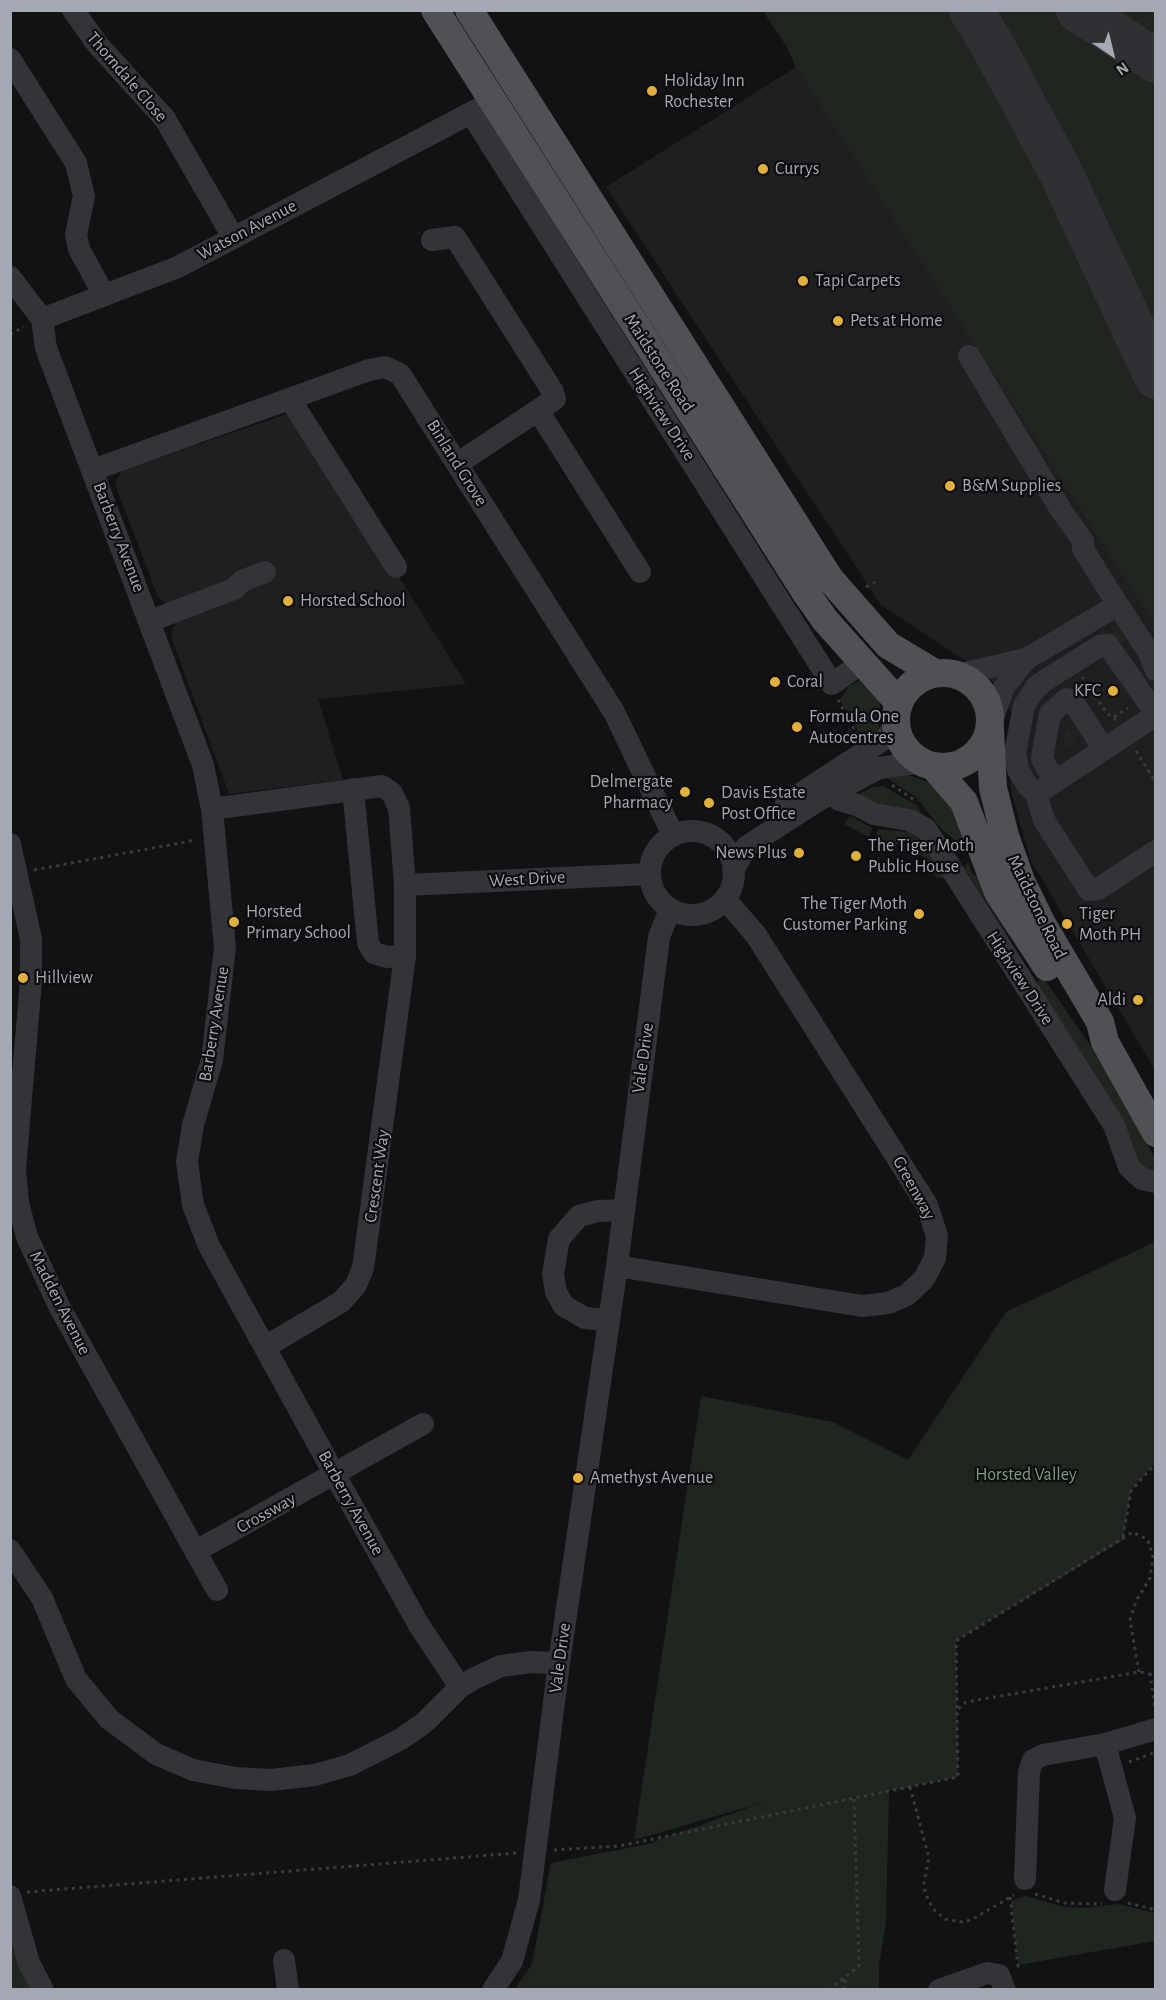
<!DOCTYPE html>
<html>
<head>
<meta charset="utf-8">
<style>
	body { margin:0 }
	#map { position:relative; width:1166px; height:2000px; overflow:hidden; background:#121214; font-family:"Alegreya Sans",sans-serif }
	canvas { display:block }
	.frame { position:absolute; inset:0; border:12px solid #a5a9b3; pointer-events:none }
	.north { position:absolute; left:1082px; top:24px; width:60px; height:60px; -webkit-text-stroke:4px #0d0d0f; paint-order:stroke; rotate:145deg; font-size:16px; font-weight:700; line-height:24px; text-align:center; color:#a5a9b3 }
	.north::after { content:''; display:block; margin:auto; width:21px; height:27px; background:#a5a9b3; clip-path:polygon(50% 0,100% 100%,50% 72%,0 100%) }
</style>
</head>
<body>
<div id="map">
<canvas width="1166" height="2000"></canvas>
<div class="frame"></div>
<div class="north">N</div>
</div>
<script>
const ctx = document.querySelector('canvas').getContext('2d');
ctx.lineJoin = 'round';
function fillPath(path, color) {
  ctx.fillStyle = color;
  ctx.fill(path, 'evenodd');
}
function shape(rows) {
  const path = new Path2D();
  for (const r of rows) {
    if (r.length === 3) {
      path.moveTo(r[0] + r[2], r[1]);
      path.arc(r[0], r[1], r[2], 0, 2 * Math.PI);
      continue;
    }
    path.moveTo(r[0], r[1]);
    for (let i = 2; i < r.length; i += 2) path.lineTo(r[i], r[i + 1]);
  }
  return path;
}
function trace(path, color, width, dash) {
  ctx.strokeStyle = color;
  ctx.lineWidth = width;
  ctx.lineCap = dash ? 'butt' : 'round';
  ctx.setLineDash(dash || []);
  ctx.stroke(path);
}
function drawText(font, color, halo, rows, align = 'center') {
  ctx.font = font + ' "Alegreya Sans",sans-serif';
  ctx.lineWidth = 4.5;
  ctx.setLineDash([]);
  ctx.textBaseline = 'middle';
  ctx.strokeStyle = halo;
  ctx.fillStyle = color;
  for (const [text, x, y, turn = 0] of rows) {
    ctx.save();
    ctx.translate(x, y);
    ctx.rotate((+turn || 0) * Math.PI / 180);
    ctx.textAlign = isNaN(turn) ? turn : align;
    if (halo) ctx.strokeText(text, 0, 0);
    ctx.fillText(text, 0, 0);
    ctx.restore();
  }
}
const built = shape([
	[763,11,1155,11,1155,1070,1031,861,1011,791,1008,757,1013,715,996,686,984,673,881,605,606,187,796,67,787,47],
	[296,411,466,684,318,699,343,780,229,794,171,637,175,624,168,605,158,597,115,484,121,471]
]);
const green = shape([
	[763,11,1155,11,1155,625,796,67,787,47],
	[1105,631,1123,633,1126,636,1123,643,1080,654,1075,648],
	[861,680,880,702,879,729,865,742,840,700,849,686],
	[1066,726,1076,742,1063,750],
	[902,773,929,782,947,794,969,851,943,831,916,797,884,776],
	[883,786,916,805,941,841,859,794,873,787],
	[850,816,872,828,869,837,844,824],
	[878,829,908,832,918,837,944,878,937,878,918,849,875,839],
	[968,863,974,876,981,874,1008,935,965,869,964,866],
	[1043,977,1092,1048,1126,1106,1155,1158,1155,1176,1146,1175,1034,985],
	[1155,1242,1155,1463,1131,1491,1123,1540,956,1641,958,1777,889,1791,886,1922,879,1965,879,1989,515,1989,532,1964,551,1863,648,1844,764,1802,634,1840,701,1396,833,1422,908,1460,1006,1312],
	[1025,1896,1064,1907,1086,1908,1118,1904,1155,1913,1155,1941,1018,1965,1011,1901],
	[11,1939,37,1989,11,1989]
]);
const taxiway = shape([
	[971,10,994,48,1059,169,1156,377],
	[1078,10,1156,61]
]);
const path = shape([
	[10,334,24,327],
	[866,587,878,580],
	[1082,677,1106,712,1116,720],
	[838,700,858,736],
	[1114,717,1128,708],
	[1136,751,1156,783],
	[892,785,916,801],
	[34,870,196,840],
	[1123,1537,1131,1491,1156,1463],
	[1150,1673,1155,1710],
	[957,1708,956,1641,1133,1532,1148,1540,1153,1556,1150,1578,1136,1601,1130,1620,1139,1672],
	[1129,1762,1156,1752],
	[910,1787,929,1858,924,1882,925,1893,933,1909,945,1919,960,1922,971,1920,1014,1895],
	[554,1850,619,1846,958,1777,957,1710,966,1702,1139,1672,1156,1675],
	[27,1892,517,1853],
	[1035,1894,1065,1903,1102,1904],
	[1010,1897,1018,1967,1015,1969],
	[1128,1903,1156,1910],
	[829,1990,859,1966,854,1798],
	[843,1990,846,1978]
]);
const minor = shape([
	[73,10,98,45,165,119,233,237],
	[10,59,76,163,84,196,76,235,79,249,104,295],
	[471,113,832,684,863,662],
	[432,240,455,237,553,392,555,399,457,464],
	[10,277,42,319,46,348,203,765,212,809,225,947,212,1060,193,1125,187,1162,193,1205,209,1246,335,1475,419,1625,460,1687],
	[42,319,178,267,484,106],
	[290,399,396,567],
	[539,412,640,572],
	[93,470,369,370,385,367,400,374,614,712,673,835],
	[1118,605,1149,653,1156,670],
	[150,621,234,589,242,581,265,572],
	[957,675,1026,659,1118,605,1083,549,1083,541,1061,510,969,356],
	[1156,715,1036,794,1044,820,1089,890,1098,889,1156,851],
	[990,726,1004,687,1026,659],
	[1054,780,1042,759,1043,752,1050,714,1066,699,1072,700,1103,748],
	[353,789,368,943,374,953,387,957,405,956],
	[832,793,839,800,857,805,874,814,909,820,926,829,1114,1125,1129,1167,1142,1179,1156,1182],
	[1036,793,1028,786,1018,770,1015,753,1024,706,1036,687,1047,679,1100,646,1108,645,1156,714],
	[786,803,886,738,896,724],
	[212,809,382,786,392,793,399,808,405,885,405,956,363,1268,356,1285,341,1302,265,1347],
	[692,873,42],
	[10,844,31,939,31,981,15,1169,18,1203,27,1237,60,1308,217,1590],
	[733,871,746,847,819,800,879,768,923,762],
	[405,885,650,874],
	[617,1266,862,1306,888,1303,907,1295,924,1279,935,1258,937,1236,927,1205,756,935,725,899],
	[609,1320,585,1318,564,1306,556,1292,553,1274,559,1239,579,1216,598,1211,622,1210],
	[10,1550,42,1598,76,1679,109,1719,156,1754,193,1770,235,1778,271,1780,315,1775,350,1765,401,1739,424,1723,460,1687,475,1678,501,1666,531,1662,559,1663],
	[196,1551,423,1424],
	[1105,1744,1125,1818,1115,1890],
	[1025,1879,1029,1772,1033,1760,1043,1755,1105,1744,1156,1729],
	[10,1896,29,1963,43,1990],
	[284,1960,288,1990],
	[493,1990,512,1961,529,1900,559,1663,617,1266,659,937,670,909],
	[939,1990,987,1973,999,1975,1005,1990]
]);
const major = shape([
	[435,10,806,593,825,620,899,703],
	[469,10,830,579,888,645,933,672],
	[943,720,47],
	[990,729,993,788,1005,836,1021,881,1041,922,1100,1022,1105,1042,1156,1133],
	[934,767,964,802,998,892,1047,967]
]);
const markers = [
	[652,91,6,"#e2b13d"],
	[763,169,6,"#e2b13d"],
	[803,281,6,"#e2b13d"],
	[838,321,6,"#e2b13d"],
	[950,486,6,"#e2b13d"],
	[288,601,6,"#e2b13d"],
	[775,682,6,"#e2b13d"],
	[1113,691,6,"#e2b13d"],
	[797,727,6,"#e2b13d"],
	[685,792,6,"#e2b13d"],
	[709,803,6,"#e2b13d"],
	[799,853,6,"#e2b13d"],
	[856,856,6,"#e2b13d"],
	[919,914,6,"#e2b13d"],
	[234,922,6,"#e2b13d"],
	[1067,924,6,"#e2b13d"],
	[23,978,6,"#e2b13d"],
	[1138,1000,6,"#e2b13d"],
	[578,1478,6,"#e2b13d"]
];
const streetNames = [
	["Thorndale Close",127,77,49],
	["Watson Avenue",247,230,-28],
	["Maidstone Road",659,363,57],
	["Highview Drive",662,414,57],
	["Binland Grove",457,463,58],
	["Barberry Avenue",119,537,69],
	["West Drive",527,879,-3],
	["Maidstone Road",1037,907,64],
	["Highview Drive",1020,978,57],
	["Barberry Avenue",214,1024,-81],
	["Vale Drive",643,1058,-82],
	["Crescent Way",377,1176,-82],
	["Greenway",914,1188,61],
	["Madden Avenue",60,1303,63],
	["Barberry Avenue",351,1503,61],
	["Crossway",266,1513,-29],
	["Vale Drive",560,1658,-82]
];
const poiNames = [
	["Holiday Inn",664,81],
	["Rochester",664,102],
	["Currys",775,169],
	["Tapi Carpets",815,281],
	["Pets at Home",850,321],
	["B&M Supplies",962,486],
	["Horsted School",300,601],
	["Coral",787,682],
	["KFC",1101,691,"right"],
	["Formula One",809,717],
	["Autocentres",809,738],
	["Delmergate",673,782,"right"],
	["Pharmacy",673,803,"right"],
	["Davis Estate",721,793],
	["Post Office",721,814],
	["The Tiger Moth",868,846],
	["Public House",868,867],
	["News Plus",787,853,"right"],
	["The Tiger Moth",907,904,"right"],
	["Customer Parking",907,925,"right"],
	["Horsted",246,912],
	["Primary School",246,933],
	["Tiger",1079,914],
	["Moth PH",1079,935],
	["Hillview",35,978],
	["Aldi",1126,1000,"right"],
	["Amethyst Avenue",590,1478]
];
const parkNames = [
	["Horsted Valley",1026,1475]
];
fillPath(built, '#1f1e21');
fillPath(green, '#1f2620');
trace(taxiway, '#303034', 44);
trace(path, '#3a3b3f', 3, [3, 4.5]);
trace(minor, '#343438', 22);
trace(major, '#505157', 28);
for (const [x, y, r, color] of markers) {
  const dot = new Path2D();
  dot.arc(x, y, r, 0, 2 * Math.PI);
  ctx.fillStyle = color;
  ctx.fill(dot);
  trace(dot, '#0d0d0f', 2);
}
drawText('18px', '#a5a9b3', '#0d0d0f', streetNames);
drawText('18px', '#a5a9b3', '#0d0d0f', poiNames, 'left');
drawText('18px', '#7d9d81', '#0d0d0f', parkNames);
</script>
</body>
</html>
